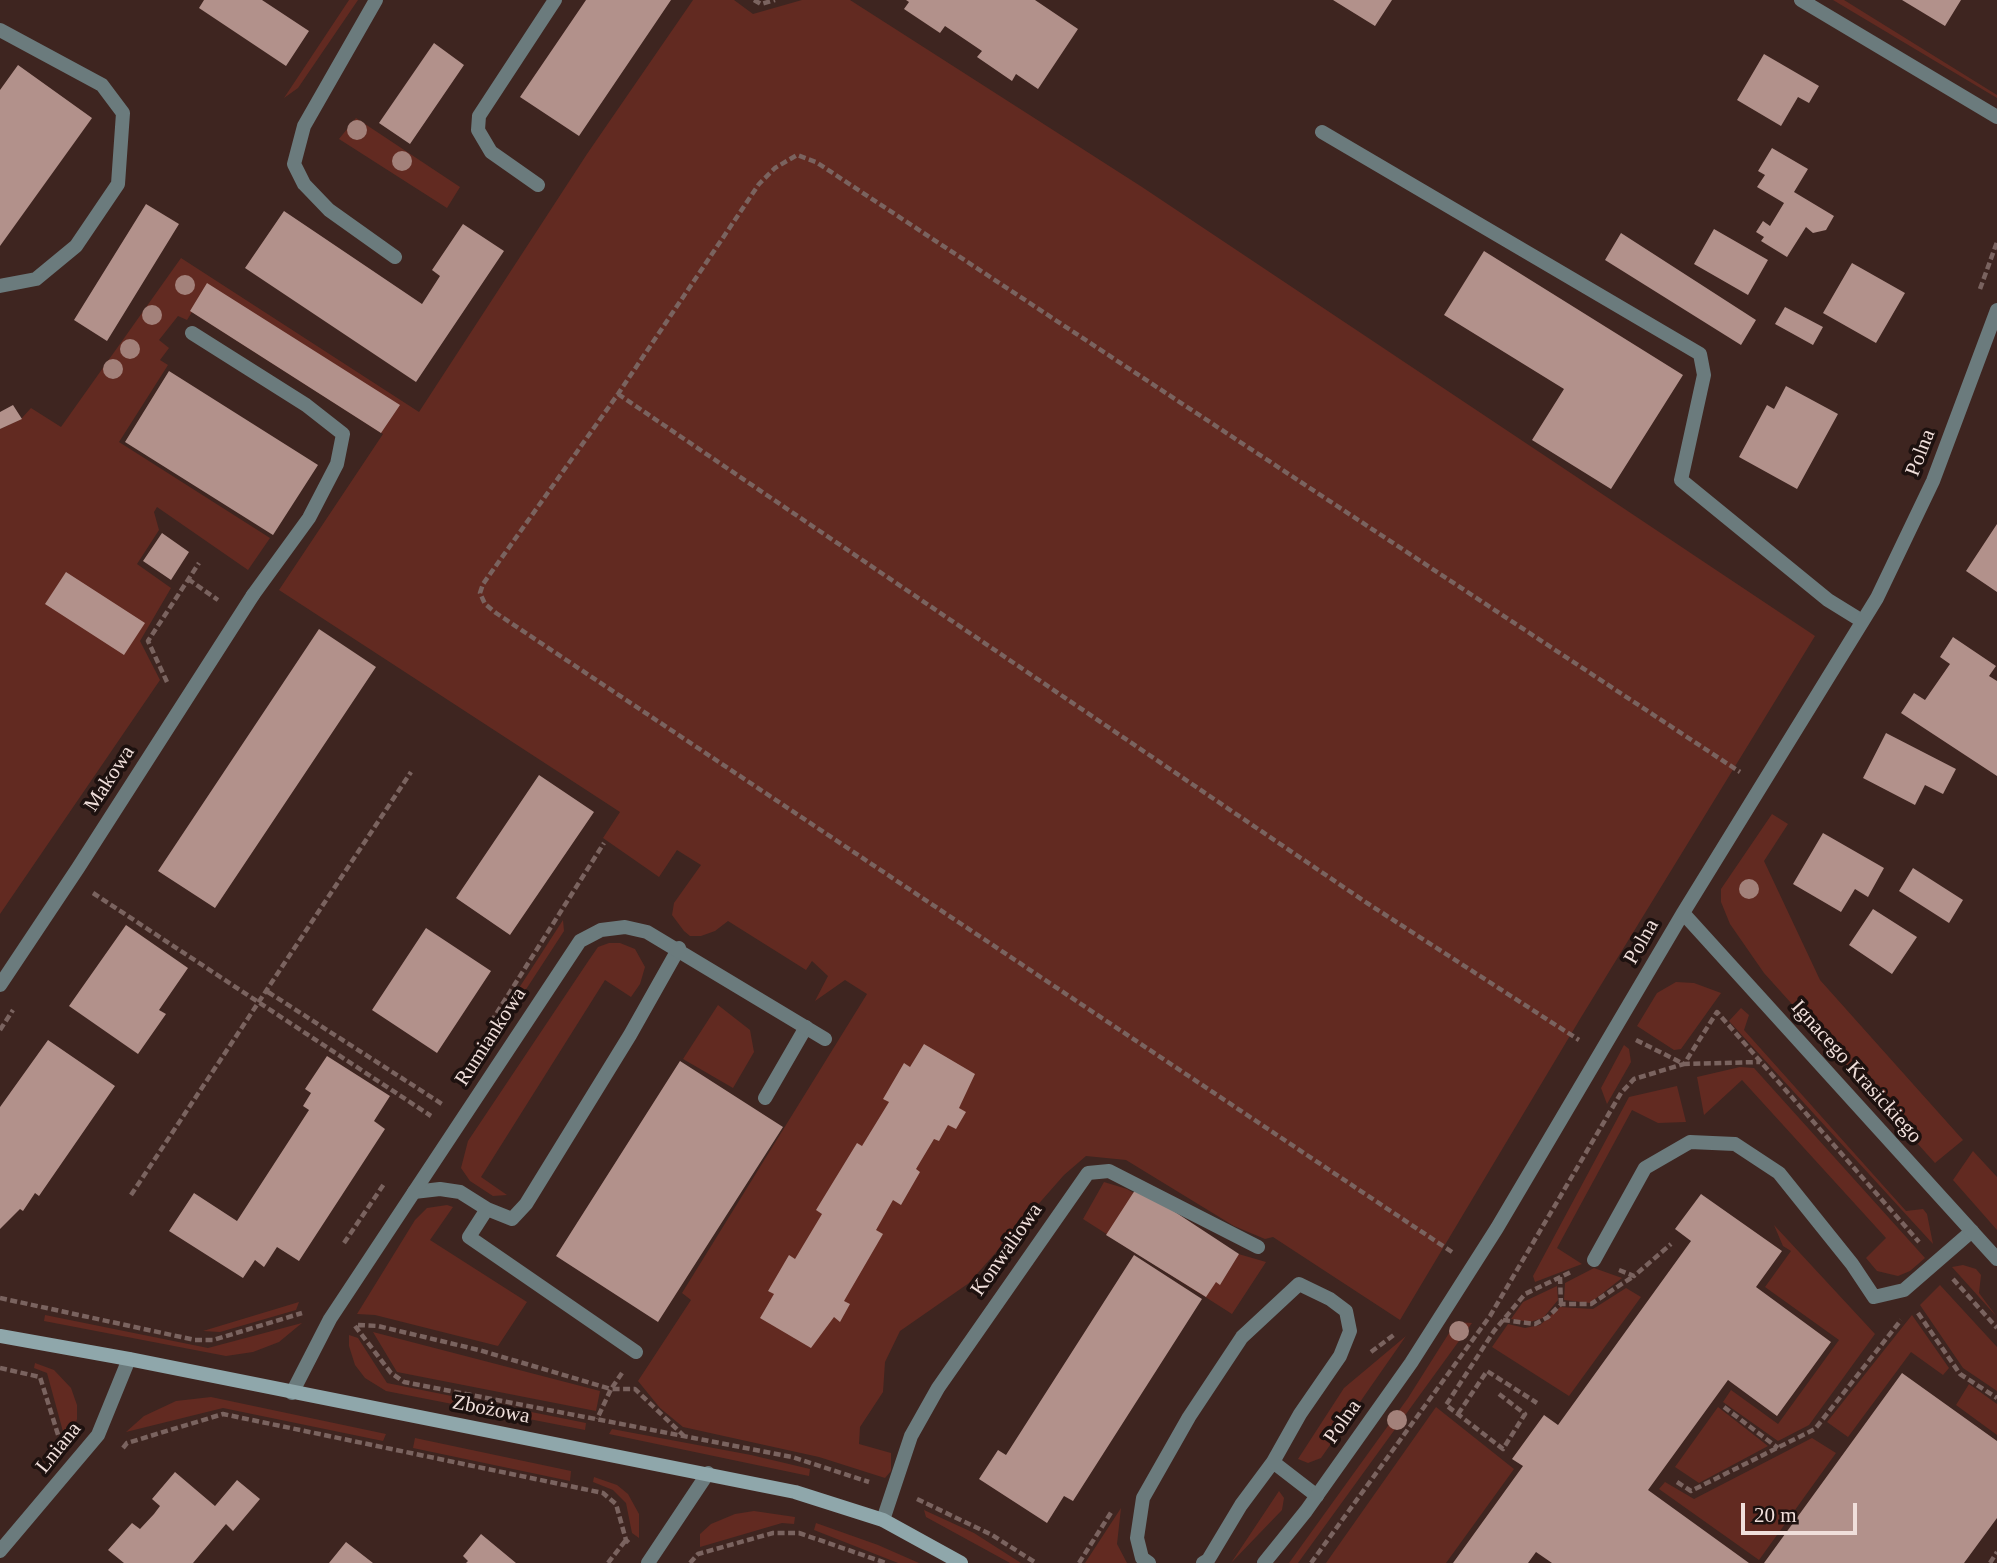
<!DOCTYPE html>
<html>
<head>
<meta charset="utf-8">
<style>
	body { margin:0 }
	#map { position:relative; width:1997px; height:1563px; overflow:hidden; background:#3e2520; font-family:"Times New Roman",serif }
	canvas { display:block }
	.scale { position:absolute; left:1741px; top:1503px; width:116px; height:32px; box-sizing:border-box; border:4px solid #f0dfdb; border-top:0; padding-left:9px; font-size:21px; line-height:24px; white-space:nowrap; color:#f0dfdb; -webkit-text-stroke:5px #1d110f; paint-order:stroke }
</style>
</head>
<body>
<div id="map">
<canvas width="1997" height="1563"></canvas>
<div class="scale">20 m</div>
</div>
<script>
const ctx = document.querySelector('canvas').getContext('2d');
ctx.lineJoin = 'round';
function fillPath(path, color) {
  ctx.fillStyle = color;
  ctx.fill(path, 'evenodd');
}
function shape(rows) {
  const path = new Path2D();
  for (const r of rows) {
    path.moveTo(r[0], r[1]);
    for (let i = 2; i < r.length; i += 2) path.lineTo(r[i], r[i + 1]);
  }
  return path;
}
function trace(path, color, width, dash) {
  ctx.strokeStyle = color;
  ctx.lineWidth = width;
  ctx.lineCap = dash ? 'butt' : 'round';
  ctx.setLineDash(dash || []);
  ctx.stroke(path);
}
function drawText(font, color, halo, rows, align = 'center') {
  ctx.font = font + ' "Times New Roman",serif';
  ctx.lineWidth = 7;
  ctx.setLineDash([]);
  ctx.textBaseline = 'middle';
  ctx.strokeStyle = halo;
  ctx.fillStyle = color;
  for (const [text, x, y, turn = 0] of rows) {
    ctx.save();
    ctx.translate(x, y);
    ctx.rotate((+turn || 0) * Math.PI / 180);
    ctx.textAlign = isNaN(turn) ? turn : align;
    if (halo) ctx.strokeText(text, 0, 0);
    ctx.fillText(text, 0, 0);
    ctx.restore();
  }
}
const green = shape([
	[349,0,358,0,298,88,284,98],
	[693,0,734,0,753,14,802,0,850,0,1142,187,1815,636,1580,1019,1400,1320,1273,1237,1265,1239,1234,1226,1126,1160,1086,1156,1064,1175,969,1283,900,1331,885,1362,883,1392,860,1427,859,1444,891,1453,891,1471,885,1478,819,1457,683,1427,660,1408,638,1381,691,1300,682,1293,867,994,845,980,815,1001,828,976,812,961,806,970,728,921,715,931,701,936,690,936,684,931,672,915,674,903,701,865,677,850,659,877,603,838,620,812,279,590,383,434,192,312,187,320,178,316,159,340,169,348,160,360,168,365,119,442,270,538,248,570,157,507,154,512,159,530,137,564,171,588,140,641,160,680,0,914,0,429,21,419,31,408,61,427,181,258,419,412,587,154],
	[1833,0,1844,0,1997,95,1997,98],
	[356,118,460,187,447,208,339,139],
	[1772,814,1788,824,1764,861,1820,980,1963,1140,1935,1163,1764,973,1730,924,1721,902,1721,889],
	[563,920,564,931,471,1074,462,1076],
	[609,943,620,943,635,949,645,967,640,984,631,997,605,980,481,1177,507,1195,493,1196,470,1181,461,1168,468,1141,589,960,598,947],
	[1676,982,1694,983,1721,993,1681,1049,1674,1050,1637,1026,1657,993],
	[718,1005,750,1030,754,1052,733,1088,683,1059],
	[1741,1008,1749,1015,1744,1030,1906,1211,1923,1209,1927,1214,1933,1244,1729,1021],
	[1624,1045,1629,1049,1631,1062,1607,1104,1601,1088],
	[1740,1067,1754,1068,1925,1258,1910,1271,1898,1276,1877,1271,1866,1258,1886,1238,1742,1080,1704,1115,1697,1077],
	[1677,1086,1686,1122,1658,1123,1632,1110,1557,1248,1582,1264,1535,1282,1533,1276,1629,1097],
	[1973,1151,1997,1177,1997,1230,1953,1180],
	[1104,1182,1127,1189,1235,1253,1266,1262,1232,1314,1083,1219],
	[447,1205,453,1207,430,1240,527,1302,498,1346,375,1315,357,1314,415,1220,427,1208],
	[1774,1225,1875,1334,1809,1425,1778,1441,1723,1402,1731,1390,1778,1424,1839,1340,1765,1287,1791,1251,1783,1246],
	[1963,1265,1976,1269,1981,1275,1979,1293,1997,1317,1952,1267],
	[1594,1268,1622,1278,1590,1303,1564,1300,1565,1283],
	[1940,1285,1997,1347,1997,1391,1963,1368,1920,1305],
	[1557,1286,1558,1300,1543,1318,1530,1322,1511,1319,1523,1302],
	[1626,1288,1641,1297,1569,1396,1492,1347,1508,1324,1525,1328,1540,1325,1560,1307,1593,1309],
	[299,1302,296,1310,220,1332,203,1331],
	[45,1315,208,1348,302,1323,279,1342,253,1352,226,1356,44,1321],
	[1912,1315,1949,1368,1943,1375,1911,1352,1848,1437,1827,1422],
	[1456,1322,1472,1323,1298,1563,1289,1563,1408,1398],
	[373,1332,600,1391,596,1411,397,1372],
	[349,1335,358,1338,387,1383,586,1423,585,1430,386,1391,365,1378,355,1365,349,1346],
	[1406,1336,1321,1458,1308,1463,1298,1459,1344,1388],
	[35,1363,54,1370,71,1388,77,1405,77,1419,70,1441,65,1439,47,1373,34,1368],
	[1969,1384,1997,1404,1997,1435,1956,1405],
	[211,1397,386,1434,383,1441,223,1408,126,1432,144,1416,176,1401],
	[1436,1407,1514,1469,1446,1563,1326,1563],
	[1718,1407,1768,1446,1699,1483,1675,1467],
	[612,1429,751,1455,810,1469,809,1476,609,1434],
	[415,1438,571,1471,570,1481,413,1448],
	[1812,1438,1836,1453,1759,1560,1659,1489,1665,1482,1694,1499],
	[594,1477,617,1485,628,1494,639,1514,639,1538,632,1533,626,1503,613,1490,593,1482],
	[1279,1491,1284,1498,1282,1510,1231,1563],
	[1121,1508,1117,1544,1127,1563,1085,1563],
	[924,1510,974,1533,1021,1563,1010,1563,926,1517],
	[754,1511,795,1517,794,1524,782,1523,700,1547,700,1534,711,1524,735,1514],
	[816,1523,878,1545,919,1563,898,1563,814,1530]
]);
const building = shape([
	[204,0,262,0,309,31,286,66,199,8],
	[586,0,671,0,579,136,520,97],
	[906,0,1035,0,1078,29,1038,89,1016,74,1012,81,977,57,982,51,945,26,940,33,904,9,909,2],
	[1333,0,1392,0,1375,26],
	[1902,0,1961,0,1945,26],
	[434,43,464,65,410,144,379,123],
	[1764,54,1819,86,1809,103,1798,97,1781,126,1737,100],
	[18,65,92,118,0,246,0,90],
	[1772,148,1808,169,1794,192,1834,216,1826,230,1813,233,1806,227,1787,257,1761,241,1764,237,1756,232,1763,221,1770,226,1784,203,1757,187,1765,175,1758,171],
	[146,204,179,224,107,341,74,320],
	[284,211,422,304,440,276,432,270,463,224,504,251,416,382,245,268],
	[1714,229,1768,260,1748,295,1694,264],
	[1621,233,1756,320,1741,345,1605,260],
	[1484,251,1683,375,1611,489,1532,440,1564,389,1444,315],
	[1852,263,1905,293,1876,343,1823,313],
	[207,283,400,405,381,433,190,311],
	[1785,307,1823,327,1813,345,1775,324],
	[169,371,318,465,273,535,125,442],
	[1786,386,1838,414,1797,489,1739,457,1767,405,1774,409],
	[13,405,22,419,0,429,0,412],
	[1997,524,1997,592,1966,571],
	[162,533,189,552,171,580,143,561],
	[66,572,145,623,124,655,45,604],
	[319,629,376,667,215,908,158,871],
	[1953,637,1996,666,1989,676,1997,681,1997,776,1901,713,1914,693,1925,700,1950,664,1940,657],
	[1886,733,1956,769,1943,794,1925,785,1915,805,1863,778],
	[539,775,594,812,510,935,456,898],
	[1823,833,1884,868,1868,897,1855,889,1841,912,1793,884],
	[1913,868,1963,900,1949,923,1899,891],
	[1873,909,1917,937,1892,974,1849,945],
	[126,925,188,968,159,1010,166,1014,138,1054,69,1006],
	[426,928,491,971,437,1053,372,1010],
	[48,1040,115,1086,39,1196,35,1193,23,1211,20,1209,0,1229,0,1107],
	[924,1044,975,1074,959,1108,966,1112,956,1129,948,1125,939,1141,934,1139,916,1169,920,1172,901,1205,893,1200,876,1230,883,1234,844,1301,850,1304,840,1322,834,1317,811,1348,760,1318,774,1294,768,1291,789,1255,795,1259,822,1214,816,1210,857,1143,862,1146,889,1102,883,1099,904,1063,910,1067],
	[327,1056,390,1096,374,1121,385,1129,299,1261,277,1247,264,1267,255,1260,243,1278,169,1231,194,1193,237,1221,309,1110,303,1106,311,1093,305,1089],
	[680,1061,783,1127,658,1322,556,1256],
	[1137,1187,1239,1254,1220,1285,1216,1282,1206,1297,1106,1235],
	[1701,1194,1782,1251,1756,1287,1831,1342,1777,1416,1728,1380,1648,1490,1749,1563,1552,1563,1536,1552,1528,1563,1453,1563,1523,1466,1512,1459,1544,1415,1558,1425,1691,1241,1675,1229],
	[1134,1255,1202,1299,1073,1501,1064,1496,1047,1523,979,1479,998,1450,1006,1455],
	[1902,1373,1997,1441,1997,1518,1964,1563,1764,1563],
	[175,1472,215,1506,237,1480,260,1499,233,1531,226,1524,193,1563,124,1563,108,1550,132,1523,140,1529,154,1514,160,1506,152,1499],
	[481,1534,516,1563,466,1563,468,1561,463,1556],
	[346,1542,373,1563,329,1563]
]);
const path = shape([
	[754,0,761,4,775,0],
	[1980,289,1997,242],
	[618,394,1367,903,1579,1040],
	[188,579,218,600],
	[167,682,148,641,199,563],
	[93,893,431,1116],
	[268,992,442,1104],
	[491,1022,604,843],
	[0,1030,13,1010],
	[1636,1040,1684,1064,1760,1062],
	[131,1195,411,772],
	[344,1243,384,1184],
	[1452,1252,496,613,485,604,480,593,483,584,618,394,759,184,775,168,797,155,816,162,1740,772],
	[1619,1270,1634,1276,1671,1244],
	[1560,1277,1561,1304],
	[1953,1279,1997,1328],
	[0,1298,195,1340,213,1340,302,1313],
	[1918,1313,1960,1374,1997,1398],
	[1503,1320,1535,1324,1548,1317,1561,1304,1591,1304,1634,1276],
	[358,1325,378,1326,479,1350,611,1389,597,1419],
	[355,1326,391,1373,404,1382,792,1457,869,1482],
	[1371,1352,1395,1334],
	[0,1368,40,1377,60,1441],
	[622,1373,611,1389,635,1389,684,1436],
	[1499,1394,1525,1414,1503,1449,1446,1405,1494,1331,1525,1294,1573,1271],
	[1724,1407,1778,1448],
	[1458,1414,1487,1371,1537,1403],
	[123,1448,127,1443,223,1414,603,1493,616,1504,626,1540,630,1544],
	[1677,1482,1691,1491,1815,1429,1901,1320],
	[917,1499,992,1535,1036,1563],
	[608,1563,626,1540],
	[690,1563,698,1554,773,1533,799,1533,886,1563],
	[1079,1563,1112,1511],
	[1311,1563,1490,1316,1621,1093,1634,1079,1684,1064,1717,1012,1919,1242],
	[1990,1563,1997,1552]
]);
const lane = shape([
	[376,0,304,126,294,164,304,184,329,210,395,257],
	[0,30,102,85,123,113,118,184,76,246,36,279,0,286],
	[1322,132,1700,354,1704,375,1681,480,1828,600,1862,621],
	[538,185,491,152,478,130,479,116,555,0],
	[192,333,306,405,343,434,337,464,309,518,253,595],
	[765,1098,806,1027],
	[414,1192,440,1189,460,1192,487,1209,512,1219,526,1204,630,1035,679,948],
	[487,1209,469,1237,636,1352],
	[1594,1260,1645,1168,1690,1142,1735,1144,1779,1173,1852,1264,1874,1297,1904,1290,1972,1231],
	[1273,1462,1317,1496],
	[1149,1563,1142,1558,1137,1538,1143,1498,1189,1417,1242,1337,1299,1284,1330,1299,1346,1311,1350,1331,1340,1356,1300,1414,1273,1462,1241,1505,1208,1560,1203,1563]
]);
const street = shape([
	[1801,0,1997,117],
	[1683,913,1997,1259],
	[0,985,78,868,253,595],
	[292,1393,330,1319,580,941,601,930,625,927,647,932,825,1039],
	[883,1520,911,1436,938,1388,1088,1173,1109,1171,1258,1247],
	[0,1551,98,1435,129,1359],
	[648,1563,708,1473],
	[1264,1563,1306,1511,1411,1363,1497,1228,1683,913,1877,598,1933,481,1997,310]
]);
const secondary = shape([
	[0,1336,129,1359,795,1492,883,1520,961,1563]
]);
const trees = [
	[357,130],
	[402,161],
	[185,285],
	[152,315],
	[130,349],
	[113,369],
	[1749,889],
	[1459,1331],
	[1397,1420]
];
const streetNames = [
	["Polna",1921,453,-69],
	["Makowa",110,779,-57],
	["Polna",1642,942,-60],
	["Rumiankowa",491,1037,-57],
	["Ignacego Krasickiego",1856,1072,48],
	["Konwaliowa",1007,1250,-55],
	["Zbożowa",491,1410,11],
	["Polna",1343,1422,-55],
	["Lniana",59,1448,-51]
];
fillPath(green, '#622a21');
fillPath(building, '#b2918b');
trace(path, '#7a635f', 4.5, [7, 3.5]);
trace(lane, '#6b7b7d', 14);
trace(street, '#6b7b7d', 14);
trace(secondary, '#8fa7ab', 14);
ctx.fillStyle = '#a3817a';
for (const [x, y] of trees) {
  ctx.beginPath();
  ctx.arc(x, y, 10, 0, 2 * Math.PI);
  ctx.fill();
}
drawText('21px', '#f0dfdb', '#1d110f', streetNames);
</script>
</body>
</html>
